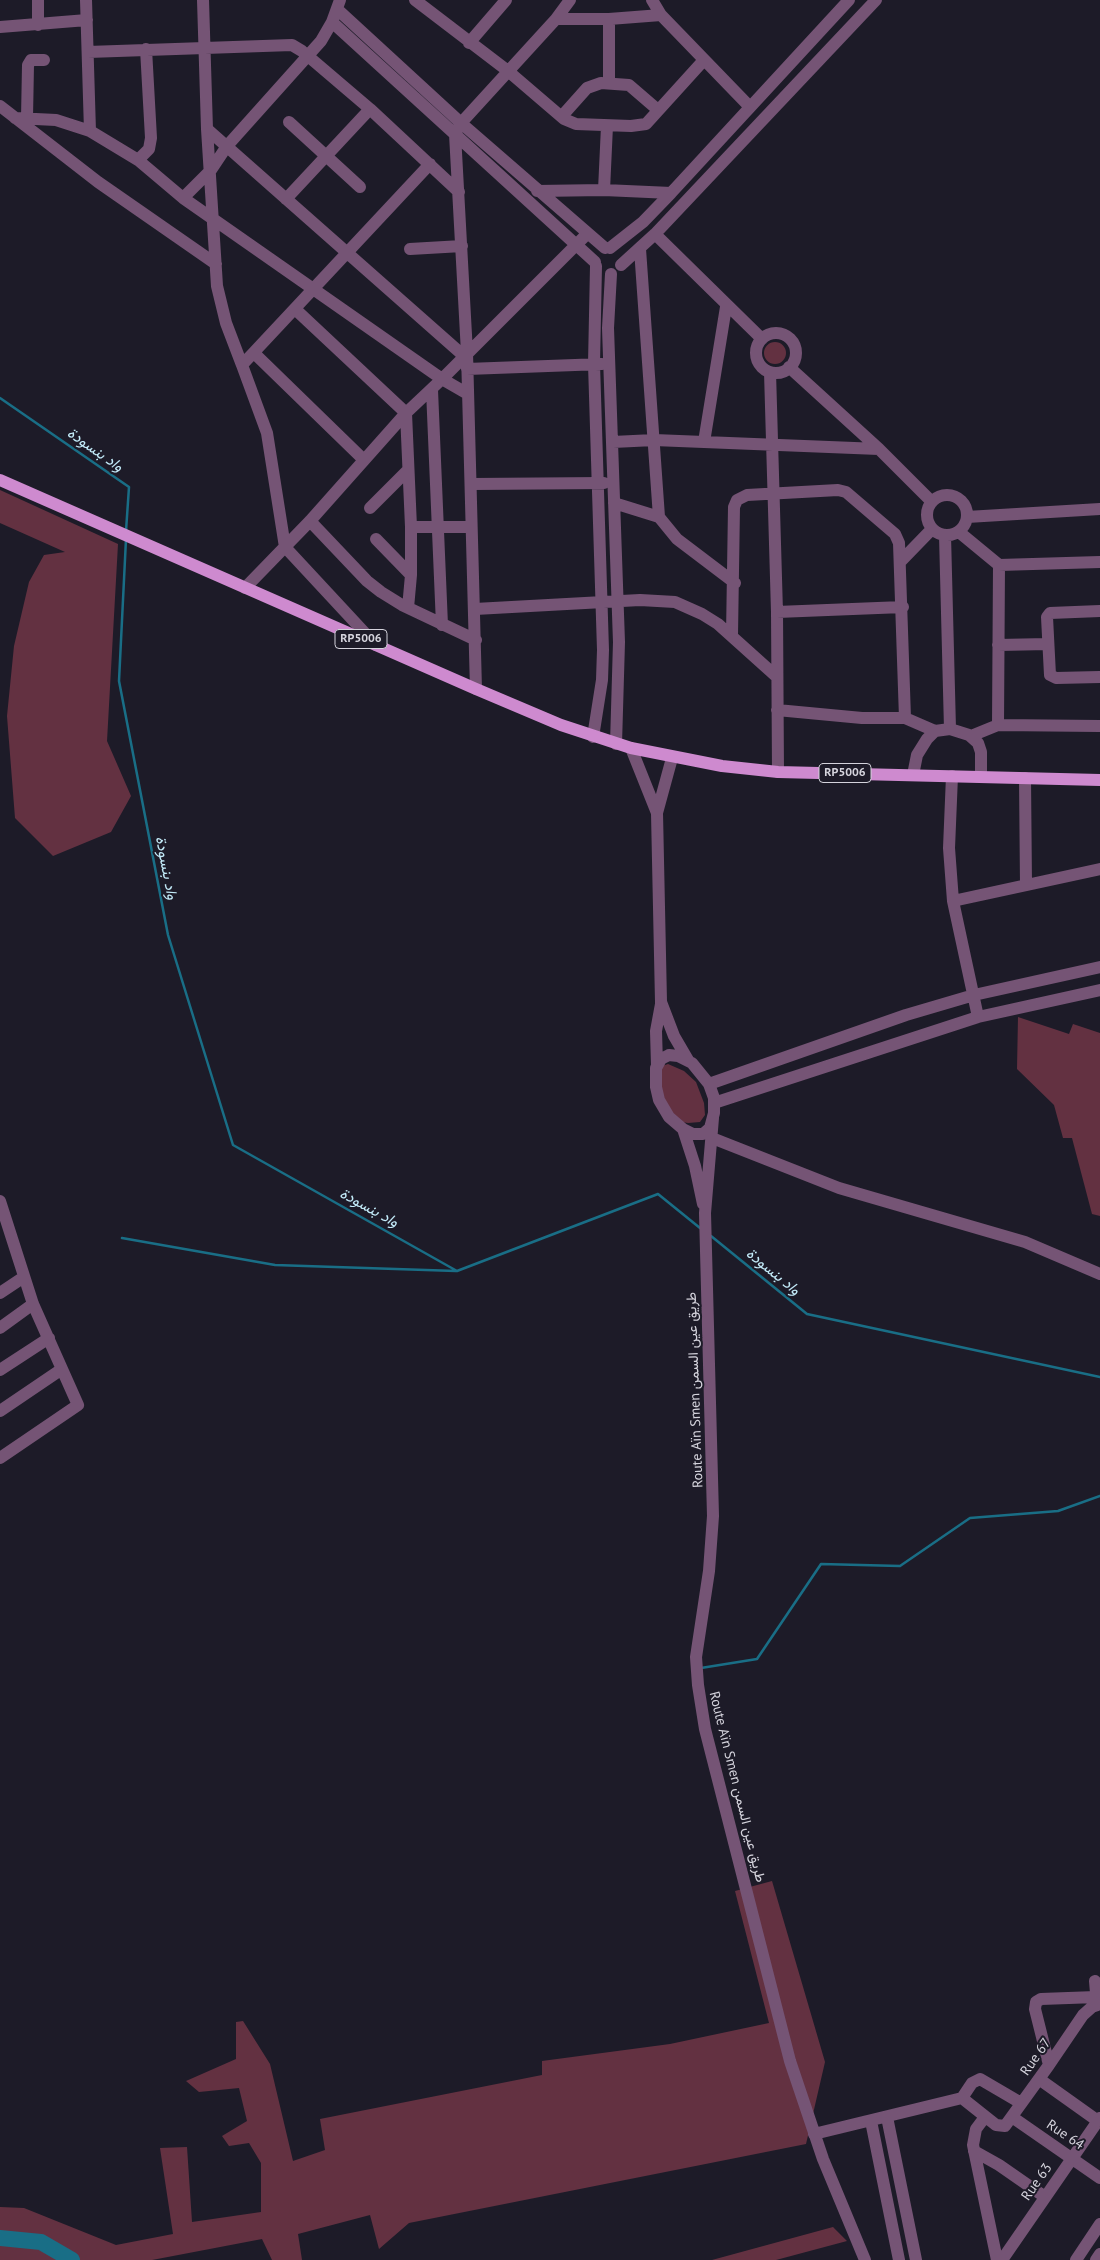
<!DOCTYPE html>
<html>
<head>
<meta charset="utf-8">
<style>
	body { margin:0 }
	canvas { display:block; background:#1d1b28 }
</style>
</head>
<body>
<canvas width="1100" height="2260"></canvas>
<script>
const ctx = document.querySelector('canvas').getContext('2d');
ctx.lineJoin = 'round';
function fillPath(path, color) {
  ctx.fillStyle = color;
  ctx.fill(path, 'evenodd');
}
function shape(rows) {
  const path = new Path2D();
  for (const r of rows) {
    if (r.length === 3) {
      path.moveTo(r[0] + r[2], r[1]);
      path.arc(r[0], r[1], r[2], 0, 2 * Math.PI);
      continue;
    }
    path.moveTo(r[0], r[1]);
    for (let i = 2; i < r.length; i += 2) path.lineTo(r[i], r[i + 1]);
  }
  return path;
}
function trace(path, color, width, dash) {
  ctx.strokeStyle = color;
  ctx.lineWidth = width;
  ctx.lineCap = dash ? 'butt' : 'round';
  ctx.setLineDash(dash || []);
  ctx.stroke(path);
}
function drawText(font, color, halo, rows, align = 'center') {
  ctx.font = font + ' "PT Sans",Vazirmatn,sans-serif';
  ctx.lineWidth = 4;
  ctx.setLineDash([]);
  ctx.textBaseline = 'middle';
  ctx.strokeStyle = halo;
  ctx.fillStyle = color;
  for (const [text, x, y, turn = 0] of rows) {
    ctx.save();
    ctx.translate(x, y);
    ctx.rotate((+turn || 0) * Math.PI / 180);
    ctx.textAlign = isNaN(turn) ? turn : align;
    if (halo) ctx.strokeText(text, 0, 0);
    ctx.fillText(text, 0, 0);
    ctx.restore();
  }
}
const green = shape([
	[775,353,11],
	[0,490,118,544,107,741,131,796,111,832,53,856,15,818,7,716,14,646,29,582,44,555,65,552,0,523],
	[1018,1017,1069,1034,1073,1024,1100,1033,1100,1216,1092,1214,1072,1138,1063,1138,1054,1105,1017,1069],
	[668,1064,684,1071,696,1082,704,1103,705,1115,700,1122,688,1123,676,1121,658,1094,662,1066],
	[772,1881,825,2062,806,2144,409,2223,379,2249,370,2215,298,2234,302,2260,272,2260,262,2239,152,2260,0,2260,0,2207,24,2208,116,2245,173,2234,160,2148,187,2147,192,2222,261,2212,261,2163,249,2143,229,2146,222,2136,247,2121,239,2088,199,2092,186,2081,236,2059,236,2022,243,2021,270,2064,293,2161,325,2150,320,2119,542,2075,542,2061,670,2044,769,2023,735,1891],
	[833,2227,847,2241,776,2260,712,2260]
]);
const stream = shape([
	[0,398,129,487,126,531],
	[126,539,119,681,168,935,233,1145,457,1271,658,1194,700,1228],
	[711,1236,807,1314,1100,1377],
	[122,1238,275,1265,456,1271],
	[701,1668,757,1659,821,1564,900,1566,970,1518,1058,1511,1100,1496]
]);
const river = shape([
	[0,2238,41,2242,72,2260]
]);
const minor = shape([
	[38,0,38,25],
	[86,0,90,131],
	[203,0,207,129,217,286,226,323,242,365],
	[415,0,508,71,564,119,576,124,631,126,646,124,704,60],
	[652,0,661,15,749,106],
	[338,10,461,123,605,248],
	[556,19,609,19,661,15],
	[609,19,609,83],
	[332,22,595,262],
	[0,27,87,20],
	[469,43,506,0],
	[88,52,292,45,302,51,370,109,459,192],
	[0,106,98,182,216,264],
	[562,116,587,88,601,83,629,85,658,110],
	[15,118,56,120,90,131,138,160,183,198,442,379,468,394],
	[27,118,28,65,31,60,44,60],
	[289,122,360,187],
	[207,129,464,356],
	[138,160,149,149,151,138,146,49],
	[604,190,607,126],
	[537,191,604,190,671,193],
	[183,198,211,170,227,146,321,41,332,22,340,0],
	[286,199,370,109],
	[655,234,762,339],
	[610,248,643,222,671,193,849,0],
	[410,249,462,246],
	[640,249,659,517,677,539,735,583],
	[621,265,655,234,876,0],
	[611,274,608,328,619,642,616,744],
	[295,309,406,413,411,527,411,575,408,608],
	[776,353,20],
	[255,354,364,460],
	[789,367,879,449,932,502],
	[467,369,602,364],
	[770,372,777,612,778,772],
	[432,390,442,625],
	[613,442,654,440,879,449],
	[704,442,726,307],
	[472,484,604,483],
	[947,515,20],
	[614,503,659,517],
	[370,508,407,471],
	[967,517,1100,509],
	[310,521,367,581,381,592,402,605,476,640],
	[411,527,471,527],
	[959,532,999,565,1100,562],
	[945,535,950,729],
	[376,539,411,575],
	[901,561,932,529],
	[245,588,310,521,406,413,442,379,587,234],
	[475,609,640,600,675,602,702,614,718,624,777,677],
	[1100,611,1050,613,1047,617,1050,675,1056,678,1100,677],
	[777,612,903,607],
	[732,635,734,507,737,500,747,495,838,490,846,492,895,534,899,543,905,718],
	[376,645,285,547,267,433,242,365,430,164],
	[998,645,1048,644],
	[476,689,467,353,455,134,461,123,556,19,570,0],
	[777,710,862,718,905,718,935,731],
	[998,725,999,565],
	[971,736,998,725,1100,726],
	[593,737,602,680,603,650,594,364,596,266],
	[631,748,657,813],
	[672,758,657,813,661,1002,674,1036,688,1060],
	[913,775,917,755,927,739,935,731,950,729,969,735,978,743,981,752,981,777],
	[952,776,949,848,953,901,978,1017],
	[1025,778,1026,885],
	[953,901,1100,869],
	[669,1055,678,1056,692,1063,709,1084,714,1098,714,1113,710,1128,703,1134,693,1134,683,1129,669,1117,659,1100,656,1087,656,1068,661,1059,669,1055],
	[657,1065,656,1031,661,1004],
	[709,1084,906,1015,974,995,1100,967],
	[714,1103,978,1017,1100,990],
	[713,1118,705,1213,713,1516,709,1571,696,1657,698,1685,705,1729,790,2061,823,2159,865,2260],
	[683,1129,695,1166,703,1204],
	[712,1138,839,1188,1025,1242,1100,1274],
	[0,1201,33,1304,78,1405,0,1458],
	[0,1293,24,1277],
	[0,1328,33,1304],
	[0,1370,49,1338],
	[0,1411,62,1369],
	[1095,1981,1097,2005],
	[1049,2065,1035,2009,1036,2002,1041,1999,1096,1997],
	[1039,2079,1098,2121],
	[1021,2103,980,2079,972,2083,962,2098,996,2125,1005,2126,1049,2065,1083,2015,1092,2007,1100,2004],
	[887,2117,916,2260],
	[985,2117,976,2129,973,2145,997,2260],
	[1012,2117,1100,2178],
	[871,2121,899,2260],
	[814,2134,962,2098],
	[974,2151,999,2165,1045,2197],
	[1002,2260,1100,2118],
	[1076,2260,1100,2224],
	[1096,2260,1100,2254]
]);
const major = shape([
	[0,480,476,689,561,725,631,748,722,766,778,772,1100,780]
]);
const shields = [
	[361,639,52],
	[845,773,52]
];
const shieldNames = [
	["RP5006",361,639],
	["RP5006",845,773]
];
const streetNames = [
	["Route Aïn Smen طريق عين السمن",695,1390,-92],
	["Route Aïn Smen طريق عين السمن",737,1787,76],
	["Rue 67",1036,2057,-55],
	["Rue 64",1065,2135,34],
	["Rue 63",1037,2182,-55]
];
const waterNames = [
	["واد بنسودة",95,450,35],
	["واد بنسودة",166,868,79],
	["واد بنسودة",369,1208,29],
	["واد بنسودة",773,1272,39]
];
fillPath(green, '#633141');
trace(stream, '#196e86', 2.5);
trace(river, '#196e86', 16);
trace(minor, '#755475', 12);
trace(major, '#ce8acf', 12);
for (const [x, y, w] of shields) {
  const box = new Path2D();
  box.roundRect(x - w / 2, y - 9.5, w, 19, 4);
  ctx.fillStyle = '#1d1b28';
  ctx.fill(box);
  trace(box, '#d4d3dc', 1);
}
drawText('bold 12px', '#d4d3dc', null, shieldNames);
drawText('14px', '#d4d3dc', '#1d1b28', streetNames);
drawText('italic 15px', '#c3ebf9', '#1d1b28', waterNames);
</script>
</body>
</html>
